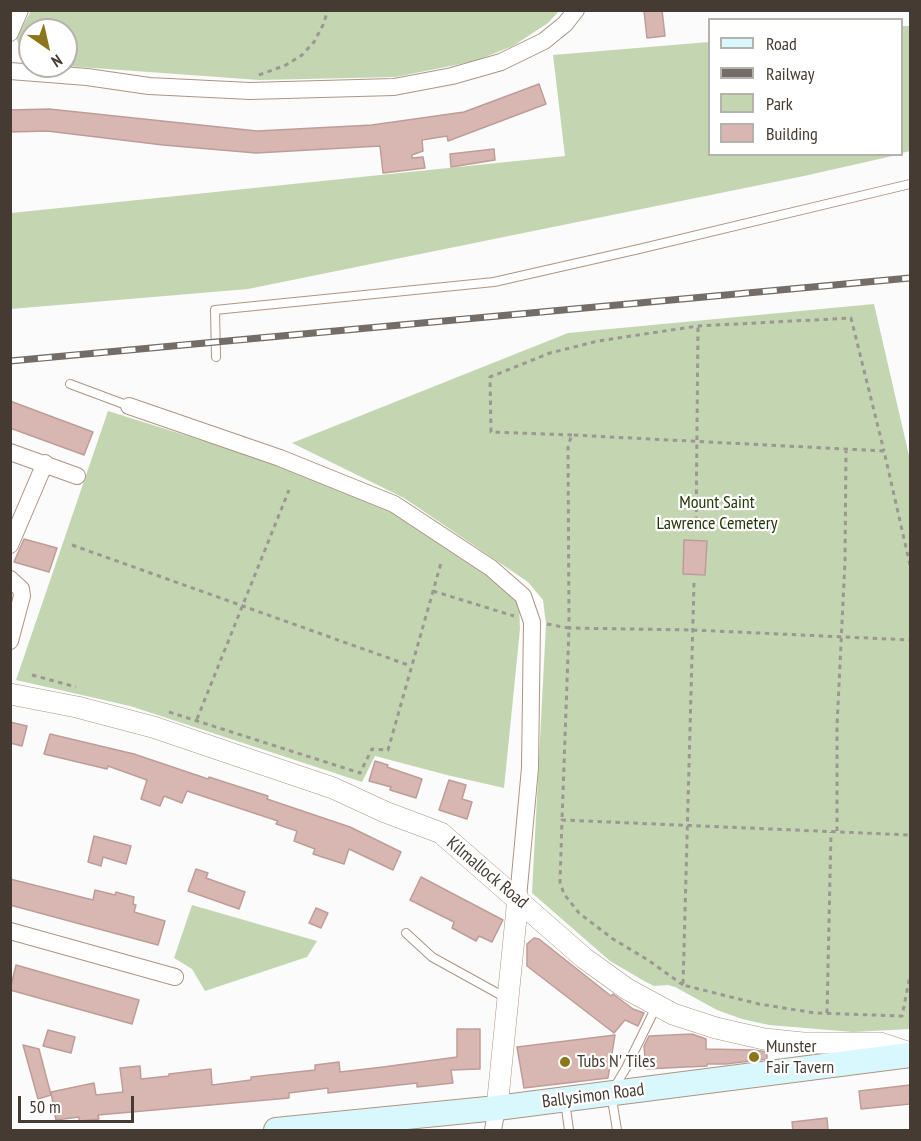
<!DOCTYPE html>
<html>
<head>
<meta charset="utf-8">
<style>
	body { margin:0 }
	#map { position:relative; width:921px; height:1141px; overflow:hidden; background:#fbfbfb; font-family:"PT Sans Narrow",sans-serif }
	canvas { display:block }
	.frame { position:absolute; inset:0; border:12px solid #453b33; pointer-events:none }
	.legend { position:absolute; left:708px; top:18px; width:195px; height:138px; box-sizing:border-box; background:#fff; border:2px solid #b5b1ad; margin:0; padding:8px 10px; list-style:none; font-size:18px; color:#453b33 }
	.legend li { display:flex; align-items:center; gap:12px; height:30px }
	.legend b { width:30px; border:2px solid #b5b1ad }
	.north { position:absolute; left:18px; top:18px; width:60px; height:60px; box-sizing:border-box; background:#fff; border:2px solid #b5b1ad; border-radius:50%; rotate:146deg; font-size:16px; font-weight:700; line-height:24px; text-align:center; color:#453b33 }
	.north::after { content:''; display:block; margin:auto; width:21px; height:27px; background:#8b761b; clip-path:polygon(50% 0,100% 100%,50% 72%,0 100%) }
	.scale { position:absolute; left:18px; top:1096px; width:116px; height:27px; box-sizing:border-box; border:3px solid #453b33; border-top:0; padding-left:8px; font-size:18px; line-height:21px; white-space:nowrap; color:#453b33; -webkit-text-stroke:4px #fff; paint-order:stroke }
</style>
</head>
<body>
<div id="map">
<canvas width="921" height="1141"></canvas>
<div class="frame"></div>
<ul class="legend">
<li><b style="height:8px;background:#d9f8fe"></b>Road</li>
<li><b style="height:8px;background:#746c66"></b>Railway</li>
<li><b style="height:16px;background:#c3d6b1"></b>Park</li>
<li><b style="height:16px;background:#d8b6b2"></b>Building</li>
</ul>
<div class="north">N</div>
<div class="scale">50 m</div>
</div>
<script>
const ctx = document.querySelector('canvas').getContext('2d');
ctx.lineJoin = 'round';
function fillPath(path, color) {
  ctx.fillStyle = color;
  ctx.fill(path, 'evenodd');
}
function shape(rows) {
  const path = new Path2D();
  for (const r of rows) {
    path.moveTo(r[0], r[1]);
    for (let i = 2; i < r.length; i += 2) path.lineTo(r[i], r[i + 1]);
  }
  return path;
}
function trace(path, color, width, dash) {
  ctx.strokeStyle = color;
  ctx.lineWidth = width;
  ctx.lineCap = dash ? 'butt' : 'round';
  ctx.setLineDash(dash || []);
  ctx.stroke(path);
}
function drawText(font, color, halo, rows, align = 'center') {
  ctx.font = font + ' "PT Sans Narrow",sans-serif';
  ctx.lineWidth = 4.5;
  ctx.setLineDash([]);
  ctx.textBaseline = 'middle';
  ctx.strokeStyle = halo;
  ctx.fillStyle = color;
  for (const [text, x, y, turn = 0] of rows) {
    ctx.save();
    ctx.translate(x, y);
    ctx.rotate((+turn || 0) * Math.PI / 180);
    ctx.textAlign = isNaN(turn) ? turn : align;
    if (halo) ctx.strokeText(text, 0, 0);
    ctx.fillText(text, 0, 0);
    ctx.restore();
  }
}
const green = shape([
	[31,11,559,11,548,23,513,46,475,61,396,77,259,80,66,66,66,30,30,30,30,63,27,63,16,38],
	[902,26,910,26,910,151,902,153],
	[709,42,710,154,897,155,804,176,248,289,11,309,11,213,565,156,553,55],
	[874,304,910,460,910,1029,853,1032,769,1025,742,1019,717,1010,675,987,668,985,654,986,646,982,610,961,532,893,546,624,543,600,528,582,404,498,292,443,568,333],
	[108,411,274,463,391,512,484,572,519,604,520,629,504,788,447,775,375,756,362,782,130,706,16,680],
	[192,905,317,941,307,957,205,991,192,969,174,958]
]);
const building = shape([
	[662,10,665,36,647,38,644,11,662,10],
	[539,84,546,104,448,141,447,136,422,140,423,151,412,155,412,158,423,157,425,168,383,173,380,146,256,153,163,145,47,131,10,132,10,110,49,109,257,131,372,125,464,112,539,84],
	[494,149,495,160,451,167,450,154,494,149],
	[10,401,93,432,84,455,10,428,10,401],
	[24,539,57,548,49,572,14,562,24,539],
	[684,540,707,541,705,575,683,574,684,540],
	[10,722,27,726,22,746,10,743,10,722],
	[50,734,134,754,208,779,209,777,249,790,268,796,267,799,350,827,401,852,393,870,349,849,344,864,313,854,315,849,294,841,297,831,276,824,278,821,187,791,182,803,164,796,160,806,141,799,147,780,108,766,107,769,44,754,50,734],
	[375,761,388,765,387,767,422,779,416,798,390,790,391,787,369,781,375,761],
	[449,780,466,785,462,799,472,802,467,819,439,810,449,780],
	[94,836,131,846,126,864,103,857,101,866,88,862,94,836],
	[196,869,208,873,206,878,245,892,239,909,188,891,196,869],
	[421,877,503,920,492,942,479,936,476,941,465,935,452,928,454,922,410,900,421,877],
	[10,879,93,900,95,890,115,895,116,892,134,897,133,904,136,905,134,912,165,921,158,945,10,905,10,879],
	[316,908,328,913,321,928,309,923,316,908],
	[534,938,539,939,611,996,613,994,633,1009,644,1013,638,1026,625,1020,614,1033,527,966,527,944,534,938],
	[16,965,139,1000,132,1024,10,990,16,965],
	[457,1029,480,1029,480,1069,451,1070,453,1083,417,1087,417,1083,328,1093,328,1088,289,1093,289,1098,98,1115,99,1119,79,1121,79,1117,56,1120,51,1092,94,1083,96,1095,123,1092,120,1068,140,1066,141,1079,169,1076,169,1074,211,1069,212,1085,251,1080,251,1077,315,1070,315,1065,339,1062,340,1072,383,1067,457,1057,457,1029],
	[48,1030,75,1037,71,1053,43,1046,48,1030],
	[692,1034,706,1039,706,1049,754,1050,767,1052,767,1059,726,1064,707,1064,707,1066,646,1069,644,1046,649,1036,692,1034],
	[615,1035,608,1078,524,1088,517,1047,615,1035],
	[23,1045,39,1049,51,1095,38,1099,23,1045],
	[910,1085,910,1104,861,1109,859,1091,910,1085],
	[827,1118,828,1131,793,1131,792,1122,827,1118]
]);
const path = shape([
	[259,75,286,65,302,55,314,42,323,25,328,10],
	[572,435,491,432,490,377,550,353,598,341,698,326,851,318,884,451],
	[696,530,698,326],
	[72,545,411,666],
	[910,565,884,451,572,435,568,445,569,628,693,630,910,640],
	[694,583,683,985,759,1004,815,1013,902,1016,910,976],
	[433,591,514,616],
	[547,624,569,628,562,820],
	[32,675,76,687],
	[169,712,360,773,372,749,388,750,441,563],
	[197,719,289,490],
	[837,831,837,726,845,561,846,451],
	[683,985,648,960,613,939,579,913,564,894,560,882,562,820,910,835],
	[827,1013,831,832]
]);
const service = shape([
	[216,357,215,310,494,282,639,249,910,184],
	[70,384,129,406],
	[406,933,432,957,508,999],
	[565,1101,569,1130],
	[617,1130,611,1093,626,1068,657,1005]
]);
const minor = shape([
	[10,33,20,10],
	[10,71,87,77,149,86,250,91,394,87,452,76,501,62,544,41,565,24,576,10],
	[129,406,280,458,394,504,491,568,523,596,532,622,530,768,518,898],
	[10,452,77,476],
	[10,545,45,463],
	[10,579,21,589,22,596,10,641],
	[10,931,175,977],
	[493,1130,497,1108]
]);
const tertiary = shape([
	[10,694,77,707,153,727,333,788,385,812,441,833,584,958,627,989,673,1014,716,1028,764,1039,803,1043,880,1043,910,1053],
	[497,1108,518,898]
]);
const secondary = shape([
	[276,1130,497,1108,910,1055]
]);
const rail = shape([
	[10,361,910,278]
]);
const markers = [
	[754,1057,6,"#8b761b"],
	[565,1062,6,"#8b761b"]
];
const parkNames = [
	["Mount Saint",717,503],
	["Lawrence Cemetery",717,524]
];
const streetNames = [
	["Kilmallock Road",487,873,40],
	["Ballysimon Road",593,1096,-7]
];
const poiNames = [
	["Munster",766,1047],
	["Fair Tavern",766,1068],
	["Tubs N' Tiles",577,1062]
];
fillPath(green, '#c3d6b1');
fillPath(building, '#d8b6b2');
trace(building, '#be9d99', 1.5);
trace(service, '#ae9482', 10);
trace(minor, '#ae9482', 18);
trace(tertiary, '#ae9482', 22);
trace(secondary, '#ae9482', 26);
trace(path, '#9c9793', 3, [4.5, 4.5]);
trace(service, '#fff', 8);
trace(minor, '#fff', 16);
trace(tertiary, '#fff', 21);
trace(secondary, '#d9f8fe', 24);
trace(rail, '#746c66', 7);
trace(rail, '#fff', 4.5, [14]);
for (const [x, y, r, color] of markers) {
  const dot = new Path2D();
  dot.arc(x, y, r, 0, 2 * Math.PI);
  ctx.fillStyle = color;
  ctx.fill(dot);
  trace(dot, '#fff', 2);
}
drawText('18px', '#253809', '#fff', parkNames);
drawText('18px', '#453b33', '#fff', streetNames);
drawText('18px', '#453b33', '#fff', poiNames, 'left');
</script>
</body>
</html>
